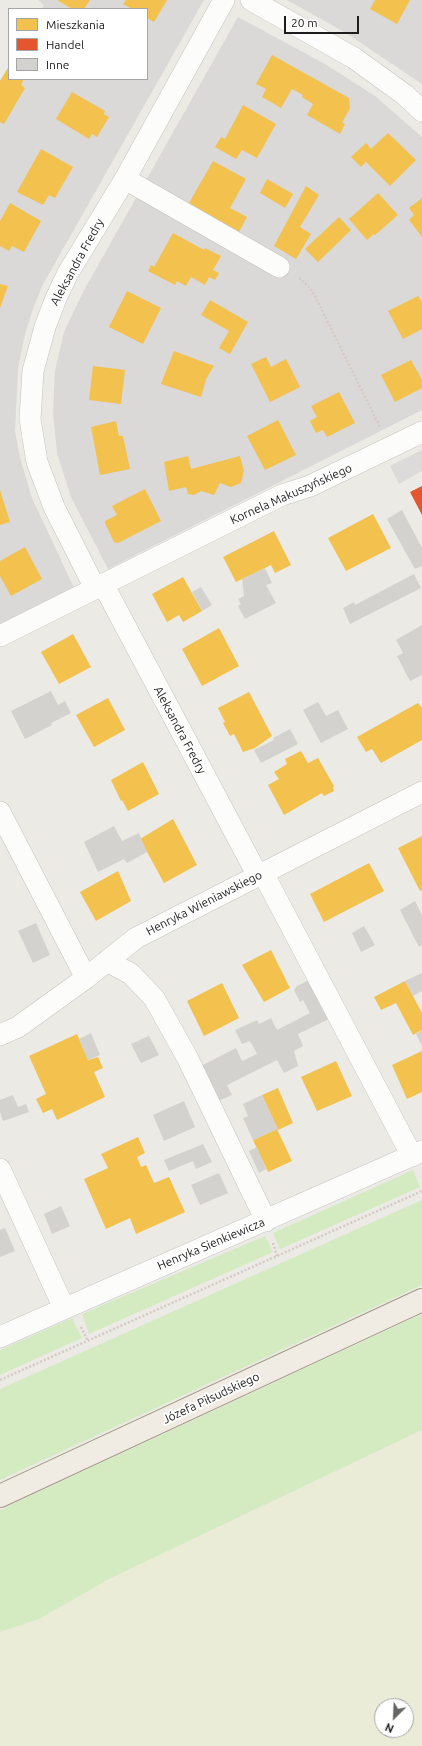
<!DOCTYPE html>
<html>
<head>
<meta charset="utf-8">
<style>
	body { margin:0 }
	#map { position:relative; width:422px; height:1746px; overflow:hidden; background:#ebeae5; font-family:Ubuntu,sans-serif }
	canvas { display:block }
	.legend { position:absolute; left:8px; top:8px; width:140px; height:72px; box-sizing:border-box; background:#fff; border:1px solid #a5a5a5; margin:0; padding:5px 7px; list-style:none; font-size:12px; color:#1d1d1d }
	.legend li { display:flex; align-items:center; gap:8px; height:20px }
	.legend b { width:20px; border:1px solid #a5a5a5 }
	.north { position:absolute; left:374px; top:1698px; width:40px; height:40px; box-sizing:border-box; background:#fff; border:1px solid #a5a5a5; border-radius:50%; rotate:204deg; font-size:11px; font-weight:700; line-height:16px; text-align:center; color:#1d1d1d }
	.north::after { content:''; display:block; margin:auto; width:14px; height:18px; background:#656563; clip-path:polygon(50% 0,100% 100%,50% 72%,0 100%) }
	.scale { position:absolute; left:284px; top:16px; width:75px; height:18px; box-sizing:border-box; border:2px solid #1d1d1d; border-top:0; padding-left:5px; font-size:12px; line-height:14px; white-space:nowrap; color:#1d1d1d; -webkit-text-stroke:3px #fff; paint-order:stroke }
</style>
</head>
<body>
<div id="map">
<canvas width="422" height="1746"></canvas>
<ul class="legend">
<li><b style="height:11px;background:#f2c14e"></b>Mieszkania</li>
<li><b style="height:11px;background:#e4572e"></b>Handel</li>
<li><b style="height:11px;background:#d3d2ce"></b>Inne</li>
</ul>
<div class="north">N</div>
<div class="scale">20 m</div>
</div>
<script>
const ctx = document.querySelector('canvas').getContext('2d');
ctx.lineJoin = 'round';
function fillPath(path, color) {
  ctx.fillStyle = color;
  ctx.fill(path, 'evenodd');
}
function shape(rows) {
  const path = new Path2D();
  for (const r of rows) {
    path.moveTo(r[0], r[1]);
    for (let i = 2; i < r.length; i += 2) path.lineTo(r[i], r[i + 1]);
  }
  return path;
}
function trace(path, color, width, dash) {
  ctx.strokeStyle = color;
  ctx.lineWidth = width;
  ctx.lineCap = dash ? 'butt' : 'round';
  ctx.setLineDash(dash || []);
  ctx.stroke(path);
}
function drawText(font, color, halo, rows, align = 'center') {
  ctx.font = font + ' Ubuntu,sans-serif';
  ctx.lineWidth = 4;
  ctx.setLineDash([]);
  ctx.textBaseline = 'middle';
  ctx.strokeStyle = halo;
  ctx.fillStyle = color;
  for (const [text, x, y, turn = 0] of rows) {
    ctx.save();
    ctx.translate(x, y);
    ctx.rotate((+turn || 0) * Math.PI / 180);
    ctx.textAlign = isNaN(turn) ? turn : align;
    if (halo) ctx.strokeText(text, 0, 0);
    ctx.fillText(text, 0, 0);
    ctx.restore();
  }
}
const residential = shape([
	[38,0,204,0,42,286,32,312,24,338,18,369,15,431,20,458,32,498,74,588,0,625,0,81,9,66,9,79,147,79,147,9,42,9,44,5],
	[287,0,422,0,422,84,346,33],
	[238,17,325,64,375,96,422,137,422,410,108,569,71,497,57,453,53,412,55,371,64,332,83,292]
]);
const farmland = shape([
	[422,1430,422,1746,0,1746,0,1632,39,1619,111,1578],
	[382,1706,406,1706,406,1730,382,1730]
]);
const grass = shape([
	[413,1170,420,1187,280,1249,273,1233],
	[422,1200,422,1285,0,1480,0,1389],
	[265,1236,273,1252,89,1334,82,1314],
	[422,1314,422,1430,111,1578,39,1619,0,1632,0,1510],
	[72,1318,82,1338,0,1375,0,1350]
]);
const parking = shape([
	[422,450,422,471,399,484,390,466]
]);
const homes = shape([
	[57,0,90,0,84,9,72,9],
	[126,0,167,0,154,22,147,18,147,9,132,9,123,4],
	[375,0,410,0,397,24,370,9],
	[272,55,349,98,350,108,342,123,345,124,340,134,307,115,313,104,302,97,303,95,292,89,281,108,262,97,266,89,256,84],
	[9,66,9,79,24,79,21,85,25,88,4,124,0,122,0,81],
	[72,92,105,111,104,114,109,117,97,137,92,134,89,139,56,119],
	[243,105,276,124,257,158,242,150,236,159,215,147,221,137,225,139],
	[388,133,416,160,390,186,366,162,361,167,351,157,366,143,371,149],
	[41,149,73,167,55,198,49,195,43,205,17,192],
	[213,161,246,179,230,208,247,217,239,232,189,203],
	[267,179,293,194,285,208,260,193],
	[306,186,319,195,300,227,311,234,296,259,274,246],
	[378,193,398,215,375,235,374,234,367,240,349,219],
	[422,198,422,237,409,220,414,215,409,208],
	[10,203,41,221,24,252,12,246,9,251,0,246,0,221],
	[339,217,351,230,318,262,305,249],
	[173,233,204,250,205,248,221,256,213,270,219,273,215,280,209,277,205,285,191,277,186,286,177,281,175,285,148,271,151,265,154,267],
	[0,284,8,286,0,308],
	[127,291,161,308,143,344,109,327],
	[418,296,422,302,422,329,403,339,388,311],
	[210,300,248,322,230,354,219,348,229,331,201,315],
	[174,351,214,366,206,379,201,397,161,384],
	[266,357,271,367,286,359,300,387,270,402,251,364],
	[411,360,422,380,422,388,395,402,381,375],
	[93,366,125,370,121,404,89,400],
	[339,392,355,423,327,437,323,430,316,433,310,421,317,417,311,406],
	[278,420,296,455,265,470,247,436],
	[116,421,119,436,123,436,130,469,100,475,91,427],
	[188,456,191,469,240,456,244,471,241,483,231,487,220,483,214,495,201,491,194,495,188,494,186,487,169,491,164,462],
	[145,489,161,521,118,543,114,542,105,523,105,521,117,515,112,506],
	[0,490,10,522,0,525],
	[373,514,391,548,346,571,328,538],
	[274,531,291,565,275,573,271,565,236,582,223,557],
	[25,547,42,579,11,596,0,576,0,561],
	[183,577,202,611,183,622,179,615,167,622,152,594],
	[219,628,239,666,202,686,182,649],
	[73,634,91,667,59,684,41,652],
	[249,692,272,736,255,748,243,752,234,734,230,736,223,723,225,722,218,708],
	[108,698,125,730,94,747,76,715],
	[418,703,422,708,422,740,381,763,372,749,366,752,357,737],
	[301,751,308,763,318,758,334,786,333,787,334,791,324,796,322,793,284,815,268,785,279,779,274,772,287,764,285,759],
	[143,762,159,794,128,811,122,800,121,801,111,780],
	[173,819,197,865,164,883,140,839],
	[422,836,422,890,420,891,398,848],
	[369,863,384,891,324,922,310,894],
	[118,871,131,901,96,921,80,892],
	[271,950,290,988,264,1002,242,965],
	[405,981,422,1013,422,1030,413,1035,396,1003,381,1010,374,997],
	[222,983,239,1018,204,1036,187,1001],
	[77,1034,88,1060,98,1057,103,1068,94,1072,105,1097,57,1120,52,1109,43,1113,36,1099,46,1094,29,1056],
	[422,1051,422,1092,407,1099,392,1065],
	[336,1061,352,1096,317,1111,301,1077],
	[278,1088,293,1123,278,1130,262,1095],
	[277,1129,292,1161,268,1172,253,1140],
	[138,1137,145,1153,137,1157,141,1167,146,1165,154,1183,169,1177,185,1212,136,1234,130,1218,106,1229,84,1179,108,1168,101,1154]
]);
const shops = shape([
	[422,486,422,515,410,492]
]);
const building = shape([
	[402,510,422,548,422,566,415,569,387,519],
	[265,568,272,583,266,585,276,603,245,619,238,606,241,604,238,599,244,596,242,579],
	[414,574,421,588,350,624,343,608,354,602,355,605],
	[201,587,212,605,202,611,192,592],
	[422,625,422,675,410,681,397,656,403,653,396,640],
	[51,691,58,705,65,701,71,713,51,723,52,725,25,739,11,711],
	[318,702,326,716,338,710,348,729,321,743,303,710],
	[290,729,298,744,261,763,254,750,274,740,273,738],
	[114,826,122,841,139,833,147,852,127,863,124,859,98,872,84,842],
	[415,901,422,915,422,945,419,947,400,910],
	[36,923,50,955,33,963,18,931],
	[364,926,375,945,361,952,352,933],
	[422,973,422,991,413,996,405,981],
	[311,979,331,1018,298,1034,303,1046,294,1051,298,1066,284,1073,277,1060,227,1085,232,1095,218,1101,201,1066,236,1048,242,1061,257,1054,250,1041,242,1044,235,1030,257,1020,259,1024,271,1018,277,1030,310,1013,303,1000,300,1002,294,990,297,986],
	[422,1030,422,1046,416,1034],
	[91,1033,100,1055,88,1060,79,1039],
	[149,1036,159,1055,141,1063,131,1044],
	[13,1095,18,1107,26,1104,29,1112,3,1121,0,1112,0,1100],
	[262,1095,278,1129,253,1140,243,1118,248,1116,243,1104],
	[184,1101,195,1127,164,1141,153,1115],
	[203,1144,212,1162,196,1169,193,1161,169,1171,164,1160],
	[257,1147,266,1169,259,1173,249,1151],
	[219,1173,228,1193,200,1205,191,1185],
	[61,1206,70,1226,52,1234,44,1214],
	[5,1228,15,1251,0,1257,0,1230]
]);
const path = shape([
	[299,278,310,288,315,296,380,427],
	[273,1243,277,1256],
	[81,1327,88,1341],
	[0,1380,422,1191]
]);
const street = shape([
	[251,0,354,58,405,95,422,111],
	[125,179,279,267],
	[103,584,258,876],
	[95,588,54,507,37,462,30,419,33,371,45,327,56,298,68,273,125,179,224,0],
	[0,636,282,495,310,486,422,432],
	[0,812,86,978],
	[263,873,412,1156],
	[107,961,131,974,154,998,187,1057,266,1221],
	[0,1035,18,1027,86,978,136,938,422,792],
	[0,1169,64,1308],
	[0,1337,422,1151]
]);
const primary = shape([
	[0,1496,422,1300]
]);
const streetNames = [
	["Aleksandra Fredry",77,262,-61],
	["Kornela Makuszyńskiego",291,494,-24],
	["Aleksandra Fredry",180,730,62],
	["Henryka Wieniawskiego",204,903,-27],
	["Henryka Sienkiewicza",211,1244,-23],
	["Józefa Piłsudskiego",211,1398,-25]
];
fillPath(residential, '#dad9d7');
fillPath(farmland, '#eaecd7');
fillPath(grass, '#d4ebc2');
fillPath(parking, '#dcdbd9');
fillPath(homes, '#f2c14e');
fillPath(shops, '#e4572e');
fillPath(building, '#d3d2ce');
trace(street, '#c4c4c1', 22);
trace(primary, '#a19a81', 24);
trace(path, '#d7c9c4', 2.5, [2, 2]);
trace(street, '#fcfcfb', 21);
trace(primary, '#f0ece3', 22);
drawText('12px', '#1d1d1d', '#fff', streetNames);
</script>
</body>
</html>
